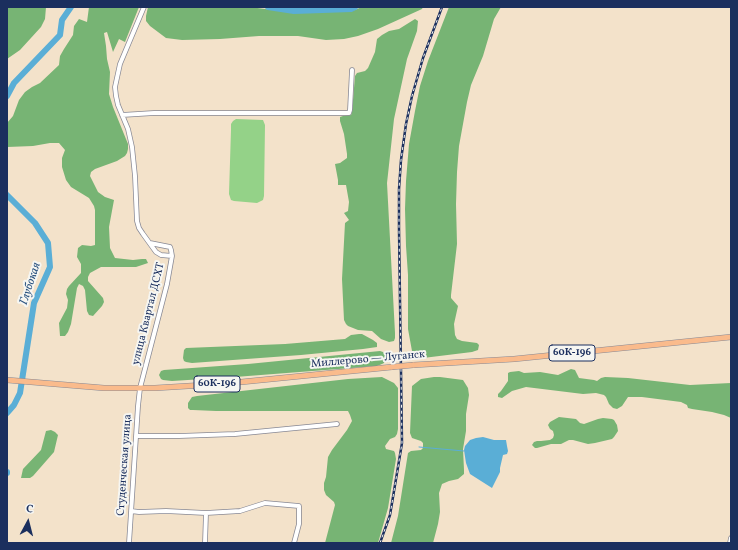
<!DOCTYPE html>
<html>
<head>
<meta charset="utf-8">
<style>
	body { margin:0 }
	#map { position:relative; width:738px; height:550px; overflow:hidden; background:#f3e2ca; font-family:Vollkorn,serif }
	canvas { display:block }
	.frame { position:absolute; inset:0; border:8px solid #1b2f5e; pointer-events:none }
	.north { position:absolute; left:8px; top:502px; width:40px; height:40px; -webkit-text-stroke:3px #f6f6f2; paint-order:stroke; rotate:7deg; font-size:11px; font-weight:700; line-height:16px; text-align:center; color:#1b2f5e }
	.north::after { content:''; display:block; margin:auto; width:14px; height:18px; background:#1b2f5e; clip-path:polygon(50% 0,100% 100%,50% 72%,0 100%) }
</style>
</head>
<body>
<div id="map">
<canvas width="738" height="550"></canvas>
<div class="frame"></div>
<div class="north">С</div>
</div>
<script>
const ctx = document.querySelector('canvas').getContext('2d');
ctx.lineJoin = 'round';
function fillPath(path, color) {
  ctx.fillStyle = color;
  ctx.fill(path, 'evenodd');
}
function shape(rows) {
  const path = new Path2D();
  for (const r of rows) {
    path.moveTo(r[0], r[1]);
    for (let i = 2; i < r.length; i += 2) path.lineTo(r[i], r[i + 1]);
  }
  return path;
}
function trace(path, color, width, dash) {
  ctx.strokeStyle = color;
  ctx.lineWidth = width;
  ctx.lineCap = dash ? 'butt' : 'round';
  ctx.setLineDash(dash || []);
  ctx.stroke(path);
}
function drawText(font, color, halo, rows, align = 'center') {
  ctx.font = font + ' Vollkorn,serif';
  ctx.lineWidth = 4;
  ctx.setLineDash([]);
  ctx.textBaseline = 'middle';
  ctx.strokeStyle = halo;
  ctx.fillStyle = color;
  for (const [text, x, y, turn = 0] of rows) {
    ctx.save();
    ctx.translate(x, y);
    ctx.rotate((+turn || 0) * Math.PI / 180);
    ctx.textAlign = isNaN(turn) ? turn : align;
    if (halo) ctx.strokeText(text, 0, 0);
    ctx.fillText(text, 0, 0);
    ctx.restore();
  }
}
const green = shape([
	[236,119,263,120,265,125,264,196,263,200,257,203,234,201,231,200,229,194,231,130,231,124,233,121]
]);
const forest = shape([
	[7,7,46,7,45,19,41,27,20,50,7,59],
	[89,7,139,7,125,42,119,39,113,52,107,32,104,33,106,46,107,59,110,72,109,94,113,107,128,144,128,149,127,153,125,156,117,161,95,169,91,172,90,176,98,192,105,197,114,200,109,227,110,248,115,258,133,260,142,259,146,259,148,263,136,267,101,267,90,273,88,277,88,281,103,298,104,302,102,306,93,316,89,315,87,311,85,290,83,286,79,284,77,288,71,324,68,332,65,336,60,336,59,323,67,308,68,300,66,294,67,289,69,286,81,273,81,264,77,257,78,248,82,245,91,246,95,245,95,210,94,206,89,198,71,187,66,180,62,167,62,158,65,150,59,143,50,143,33,146,7,147,7,123,13,116,19,100,25,92,32,87,40,83,59,65,60,56,64,49,73,35,74,26,79,19,87,22],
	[148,7,249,7,290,12,340,12,352,11,362,7,423,7,422,9,378,29,358,36,344,39,326,40,298,36,259,36,220,39,182,40,166,38,150,26,146,21,146,16],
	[449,7,501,7,494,19,483,56,471,85,467,102,459,146,457,172,456,204,457,244,451,295,451,298,458,306,454,324,455,335,457,339,462,341,477,343,479,345,478,350,472,352,423,358,416,356,412,351,408,329,408,275,406,246,405,209,406,181,409,144,415,111,420,86,428,61],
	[415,19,418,21,417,31,407,59,394,119,388,174,387,183,395,333,395,338,394,341,389,342,381,339,372,331,358,330,348,326,346,324,344,320,342,279,345,223,349,220,344,213,348,211,349,202,346,185,338,185,338,180,335,164,340,163,347,158,347,154,344,134,340,121,340,117,343,116,351,115,352,112,355,76,357,73,365,71,368,68,375,52,377,39,382,35,389,31,399,29],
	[359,334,362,334,373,340,377,343,377,347,363,349,301,355,192,363,186,362,184,361,183,358,184,350,186,348,285,344,345,339,351,335],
	[380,351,383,352,385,354,386,356,386,359,384,363,382,364,377,366,235,377,172,381,163,380,161,379,159,375,161,371,164,370,248,364],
	[571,369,575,370,579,378,594,380,597,381,601,378,605,377,628,378,690,385,731,383,731,418,724,415,712,412,692,409,688,408,687,405,681,402,642,397,628,397,622,406,617,409,613,408,609,404,606,397,604,395,596,393,583,394,526,387,512,391,502,398,498,397,498,394,501,391,508,381,508,373,510,372,519,371,524,373,540,372,558,375],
	[382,377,394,383,398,388,398,429,397,434,395,437,390,439,385,446,386,449,394,451,395,453,396,459,388,508,378,543,325,543,335,505,334,502,326,495,324,490,324,483,326,477,328,457,332,450,347,430,352,421,350,415,348,411,216,411,193,410,190,410,188,408,188,403,192,397,197,396,348,379],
	[434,377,440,377,463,380,468,388,469,395,466,414,466,431,463,449,464,470,464,474,458,479,449,481,442,484,439,493,440,512,438,524,433,543,391,543,398,516,408,453,411,451,421,450,423,448,423,443,421,441,412,438,410,433,412,386,421,379],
	[559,417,576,419,580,423,584,424,598,419,603,418,612,419,614,420,617,425,618,431,614,437,612,439,595,443,588,444,573,440,569,440,561,444,551,444,537,448,535,448,532,445,534,442,537,441,541,441,550,440,553,438,554,435,553,431,550,429,548,425,550,422],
	[51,430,55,432,58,435,54,452,33,476,30,478,21,478,23,469,41,450,46,431]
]);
const water = shape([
	[483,437,494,440,506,440,507,446,508,451,507,454,503,455,500,468,500,472,492,488,470,474,466,463,464,450,465,446,470,440,476,438]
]);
const stream = shape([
	[419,447,464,451]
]);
const river = shape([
	[268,7,294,11,351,9,355,7],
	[7,96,14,83,60,35,62,20,71,7],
	[7,195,35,223,48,243,50,267,34,303,20,393,14,405,7,413],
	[7,472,7,473]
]);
const minor = shape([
	[144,7,120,64,115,87,116,96,118,105,128,129,132,147,135,176,137,221,139,228,143,234,156,252,161,255,172,256],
	[122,115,154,113,349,113,350,110,352,70],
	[136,436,179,436,235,434,337,424],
	[131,511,139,512,166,511,206,513,240,511,265,503,299,506,299,524,294,543],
	[129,543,138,406,140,388,167,284,172,256,171,250,170,247,150,243],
	[205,543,206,513],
	[730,543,731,538]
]);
const major = shape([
	[413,365,514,359,731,337],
	[7,380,104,388,155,388,221,384,392,367]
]);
const rail = shape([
	[380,543,390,515,402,443,399,229,399,189,401,160,406,124,412,96,423,58,442,7]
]);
const majorBridge = shape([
	[392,367,413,365]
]);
const shields = [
	[572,353,46],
	[217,384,46]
];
const shieldNames = [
	["60К-196",572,353],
	["60К-196",217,384]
];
const streetNames = [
	["улица Квартал ДСХТ",149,314,-76],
	["Миллерово — Луганск",368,360,-5],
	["Студенческая улица",125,465,-86]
];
const waterNames = [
	["Глубокая",31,284,-72]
];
fillPath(green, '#94d288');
fillPath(forest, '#77b474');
fillPath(water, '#5aaed6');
trace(stream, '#5aaed6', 1);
trace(river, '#5aaed6', 6);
trace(minor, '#878894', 5.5);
trace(major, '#878894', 6);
trace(minor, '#fff', 4);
trace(major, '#fabb8c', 5);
trace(rail, '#1b2f5e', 2.5);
trace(rail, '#f6f6f2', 1, [3]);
trace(majorBridge, '#878894', 6, []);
trace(majorBridge, '#fabb8c', 5);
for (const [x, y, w] of shields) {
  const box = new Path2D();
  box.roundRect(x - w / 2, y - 8, w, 16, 3);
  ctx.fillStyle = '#f6f6f2';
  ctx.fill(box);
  trace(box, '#1b2f5e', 1);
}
drawText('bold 10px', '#1b2f5e', null, shieldNames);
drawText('11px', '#1b2f5e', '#f6f6f2', streetNames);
drawText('italic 12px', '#2e5582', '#f6f6f2', waterNames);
</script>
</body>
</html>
